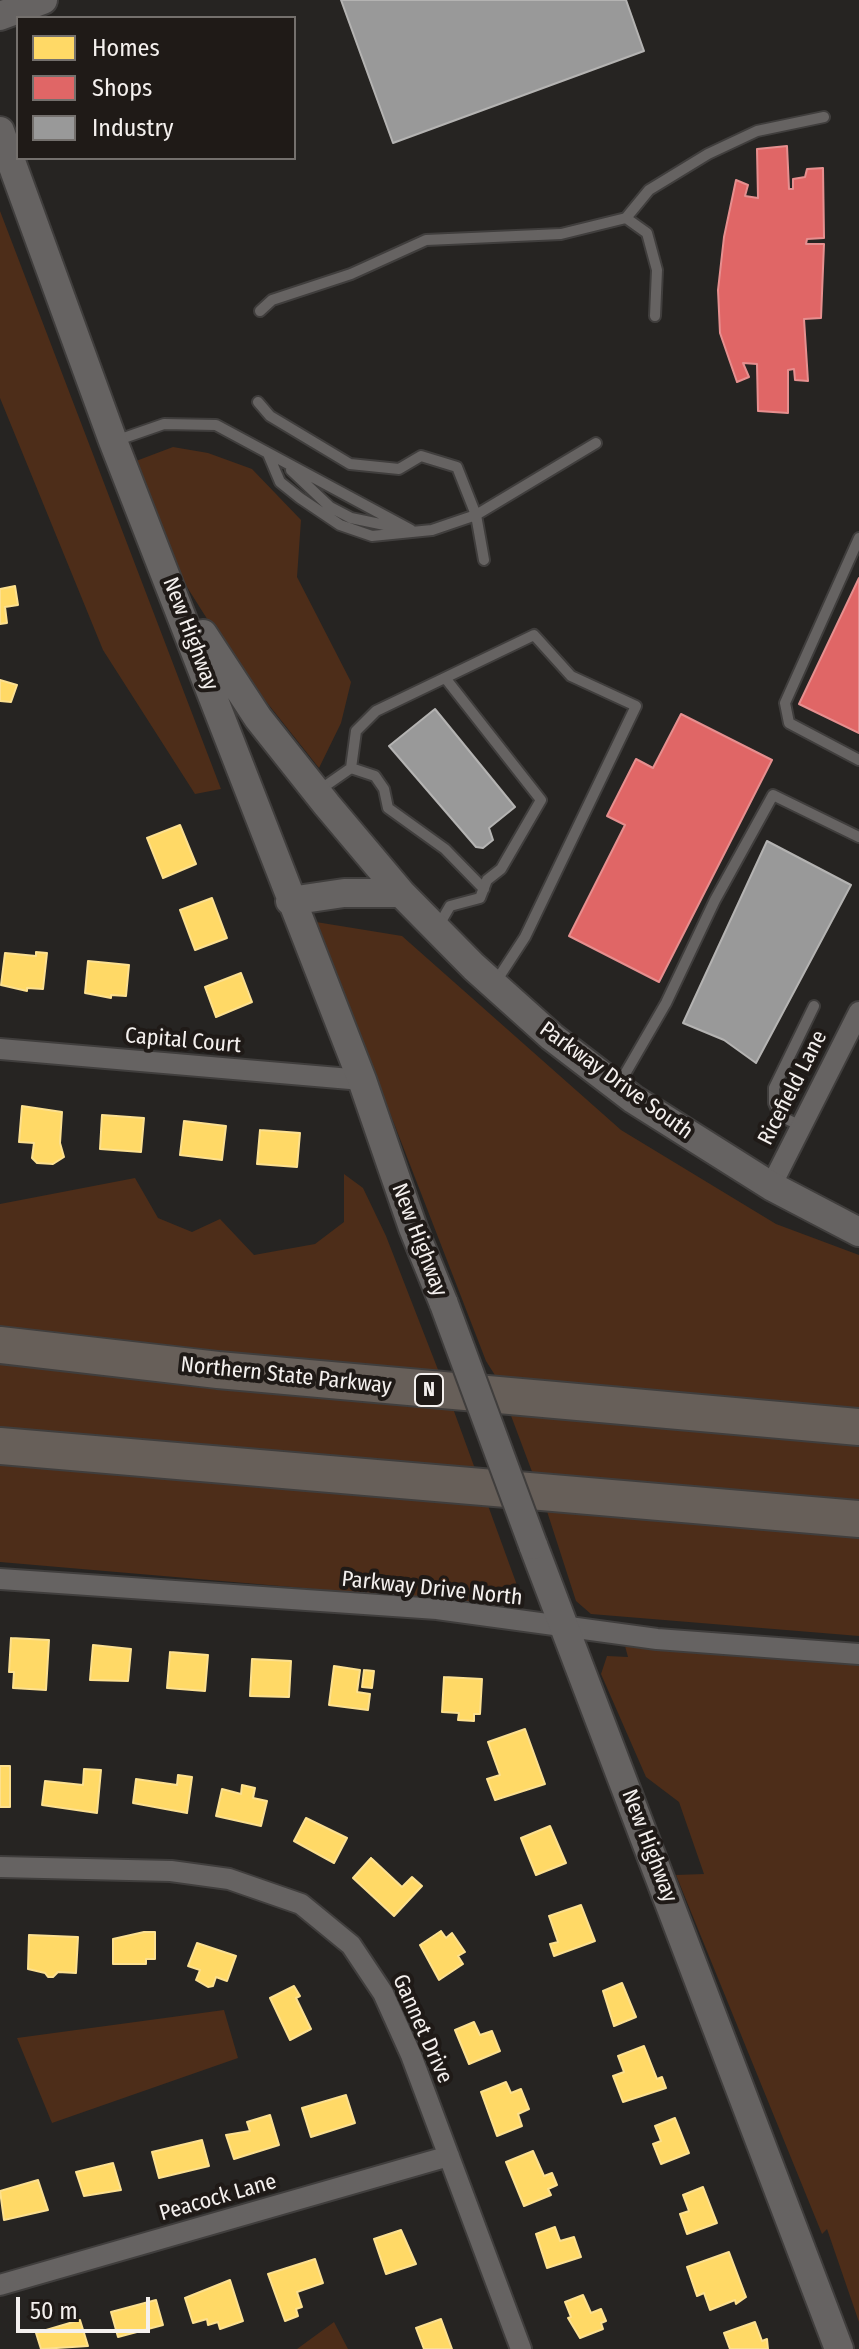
<!DOCTYPE html>
<html>
<head>
<meta charset="utf-8">
<style>
	body { margin:0 }
	#map { position:relative; width:859px; height:2349px; overflow:hidden; background:#262422; font-family:"Fira Sans Condensed",sans-serif }
	canvas { display:block }
	.legend { position:absolute; left:16px; top:16px; width:280px; height:144px; box-sizing:border-box; background:#1f1a17; border:2px solid #74706d; margin:0; padding:10px 14px; list-style:none; font-size:24px; color:#f4f0ee }
	.legend li { display:flex; align-items:center; gap:16px; height:40px }
	.legend b { width:40px; border:2px solid #74706d }
	.scale { position:absolute; left:16px; top:2297px; width:134px; height:36px; box-sizing:border-box; border:4px solid #f4f0ee; border-top:0; padding-left:10px; font-size:24px; line-height:28px; white-space:nowrap; color:#f4f0ee; -webkit-text-stroke:6px #1f1a17; paint-order:stroke }
</style>
</head>
<body>
<div id="map">
<canvas width="859" height="2349"></canvas>
<ul class="legend">
<li><b style="height:22px;background:#ffd966"></b>Homes</li>
<li><b style="height:22px;background:#e06666"></b>Shops</li>
<li><b style="height:22px;background:#999"></b>Industry</li>
</ul>
<div class="scale">50 m</div>
</div>
<script>
const ctx = document.querySelector('canvas').getContext('2d');
ctx.lineJoin = 'round';
function fillPath(path, color) {
  ctx.fillStyle = color;
  ctx.fill(path, 'evenodd');
}
function shape(rows) {
  const path = new Path2D();
  for (const r of rows) {
    path.moveTo(r[0], r[1]);
    for (let i = 2; i < r.length; i += 2) path.lineTo(r[i], r[i + 1]);
  }
  return path;
}
function trace(path, color, width, dash) {
  ctx.strokeStyle = color;
  ctx.lineWidth = width;
  ctx.lineCap = dash ? 'butt' : 'round';
  ctx.setLineDash(dash || []);
  ctx.stroke(path);
}
function drawText(font, color, halo, rows, align = 'center') {
  ctx.font = font + ' "Fira Sans Condensed",sans-serif';
  ctx.lineWidth = 8;
  ctx.setLineDash([]);
  ctx.textBaseline = 'middle';
  ctx.strokeStyle = halo;
  ctx.fillStyle = color;
  for (const [text, x, y, turn = 0] of rows) {
    ctx.save();
    ctx.translate(x, y);
    ctx.rotate((+turn || 0) * Math.PI / 180);
    ctx.textAlign = isNaN(turn) ? turn : align;
    if (halo) ctx.strokeText(text, 0, 0);
    ctx.fillText(text, 0, 0);
    ctx.restore();
  }
}
const green = shape([
	[0,211,221,789,195,794,103,650,0,398],
	[173,447,208,453,252,469,301,520,297,577,351,682,341,723,319,768,233,660,175,568,136,461],
	[316,922,402,936,621,1130,776,1224,859,1255,859,1413,498,1380,486,1361],
	[344,1174,363,1188,386,1236,442,1380,0,1334,0,1204,135,1178,158,1218,192,1232,220,1219,254,1255,315,1244,344,1222],
	[0,1363,451,1403,478,1477,0,1434],
	[507,1405,859,1437,859,1510,534,1477],
	[0,1458,486,1500,518,1588,501,1605,0,1562],
	[544,1502,859,1534,859,1636,591,1614,576,1601],
	[625,1646,859,1664,859,2322,827,2229,822,2234,676,1875,704,1874,679,1802,646,1777,601,1674,607,1656,628,1657],
	[224,2010,238,2058,52,2123,17,2038],
	[334,2322,348,2349,297,2349]
]);
const homes = shape([
	[15,586,18,605,5,607,7,623,0,624,0,589,15,586],
	[0,680,17,685,11,702,0,701,0,680],
	[180,825,196,864,163,878,147,838,180,825],
	[212,898,227,938,195,950,180,910,212,898],
	[36,952,47,953,43,989,27,988,27,991,1,985,5,953,36,956,36,952],
	[88,961,129,965,126,996,111,995,111,998,85,993,88,961],
	[241,973,252,1002,216,1017,205,987,241,973],
	[22,1106,62,1112,60,1143,64,1157,53,1164,37,1163,32,1158,34,1143,19,1142,22,1106],
	[102,1115,144,1118,141,1152,100,1149,102,1115],
	[184,1121,226,1126,222,1160,180,1155,184,1121],
	[260,1130,300,1133,297,1167,257,1164,260,1130],
	[11,1638,49,1640,46,1690,13,1688,14,1672,9,1672,11,1638],
	[93,1645,131,1649,128,1681,90,1680,93,1645],
	[170,1652,208,1655,205,1691,167,1688,170,1652],
	[252,1659,291,1661,289,1697,250,1696,252,1659],
	[334,1666,360,1670,357,1692,370,1694,368,1710,329,1705,334,1666],
	[364,1670,374,1671,372,1688,362,1687,364,1670],
	[444,1677,482,1679,480,1714,474,1714,474,1721,458,1720,459,1713,442,1712,444,1677],
	[525,1729,545,1784,495,1800,487,1779,500,1775,488,1742,525,1729],
	[0,1766,10,1766,10,1807,0,1807,0,1766],
	[84,1769,101,1770,97,1813,42,1805,45,1781,83,1785,84,1769],
	[178,1775,192,1777,187,1813,133,1803,136,1779,177,1785,178,1775],
	[242,1785,255,1788,253,1798,267,1801,261,1826,216,1816,222,1789,241,1794,242,1785],
	[306,1818,347,1838,334,1863,294,1841,306,1818],
	[550,1826,566,1863,536,1875,521,1838,550,1826],
	[371,1858,402,1887,412,1877,422,1886,394,1916,353,1878,371,1858],
	[581,1905,595,1941,554,1956,550,1944,558,1942,549,1916,581,1905],
	[441,1931,446,1938,452,1933,465,1952,458,1956,463,1964,439,1980,420,1945,441,1931],
	[144,1932,155,1932,155,1959,146,1959,146,1964,113,1964,113,1939,144,1932],
	[29,1935,78,1937,76,1973,58,1972,53,1977,48,1977,45,1973,28,1969,29,1935],
	[197,1943,236,1956,227,1981,216,1977,213,1986,208,1987,196,1980,200,1970,188,1966,197,1943],
	[622,1983,636,2017,614,2026,603,1991,622,1983],
	[294,1986,300,1996,296,1998,311,2029,290,2040,270,1998,294,1986],
	[474,2022,480,2035,492,2031,500,2051,469,2064,455,2030,474,2022],
	[644,2046,657,2079,662,2077,666,2088,623,2102,613,2076,624,2072,618,2056,644,2046],
	[506,2082,511,2093,521,2089,529,2109,518,2114,522,2126,497,2136,481,2092,506,2082],
	[346,2095,355,2123,311,2137,302,2108,346,2095],
	[270,2115,279,2145,234,2159,226,2135,250,2131,247,2122,270,2115],
	[675,2118,689,2153,661,2164,653,2144,661,2141,655,2126,675,2118],
	[202,2140,209,2166,159,2178,152,2152,202,2140],
	[533,2151,544,2176,552,2173,557,2185,548,2189,551,2195,524,2206,506,2162,533,2151],
	[113,2163,121,2190,84,2196,76,2172,113,2163],
	[38,2180,48,2210,4,2220,0,2191,38,2180],
	[703,2187,717,2223,687,2234,680,2214,689,2211,683,2195,703,2187],
	[555,2227,560,2241,574,2237,581,2257,547,2268,536,2234,555,2227],
	[401,2230,416,2264,386,2274,374,2239,401,2230],
	[729,2252,746,2297,736,2304,735,2300,710,2310,704,2293,697,2296,687,2267,729,2252],
	[315,2259,323,2283,297,2292,302,2307,296,2309,298,2316,285,2321,268,2274,315,2259],
	[230,2280,243,2321,220,2329,218,2322,208,2325,207,2319,193,2323,185,2298,230,2280],
	[583,2295,591,2313,601,2309,606,2321,601,2323,603,2329,580,2338,568,2318,571,2317,565,2302,583,2295],
	[156,2300,163,2325,118,2337,111,2312,156,2300],
	[441,2319,452,2349,424,2349,416,2328,441,2319],
	[80,2320,88,2346,41,2349,36,2333,80,2320],
	[755,2322,762,2341,767,2339,768,2349,730,2349,724,2333,755,2322]
]);
const shops = shape([
	[787,146,789,189,793,189,793,179,805,177,807,169,823,168,824,238,807,239,806,244,824,244,821,318,804,319,808,381,795,380,794,369,788,370,788,413,758,411,757,364,743,363,749,377,737,382,720,333,718,290,724,237,736,180,748,185,745,196,758,198,757,149,787,146],
	[859,578,859,733,799,704,859,578],
	[681,714,772,760,659,982,569,936,625,825,607,816,636,759,653,768,681,714]
]);
const industry = shape([
	[341,0,626,0,644,51,393,143,341,0],
	[435,709,515,807,489,828,493,840,483,848,476,847,389,746,435,709],
	[767,841,851,885,756,1063,724,1040,683,1023,767,841]
]);
const lane = shape([
	[626,218,649,190,708,154,757,131,824,117],
	[260,311,272,300,351,274,426,240,561,234,626,218,647,233,657,270,655,316],
	[258,402,270,416,350,464,399,469,421,456,457,467,476,515,432,530,372,536,340,525,300,498,280,482,269,456],
	[115,441,164,424,216,425,411,530],
	[291,470,330,507,351,518,404,529],
	[859,538,785,703,789,723,859,760],
	[484,560,476,515,596,443],
	[351,768,375,776,384,789,388,808,445,849,484,889],
	[318,791,351,768,356,731,376,711,534,635,571,676,636,706,525,937,495,983],
	[439,925,450,906,480,898,487,880,501,869,541,800,446,679],
	[618,1086,666,1003,715,900,773,795,859,837],
	[801,1126,780,1116,774,1103,774,1088,814,1006]
]);
const street = shape([
	[0,1049,362,1080],
	[771,1186,859,1012],
	[0,1579,437,1609,657,1639,859,1654],
	[0,1867,171,1871,229,1879,301,1904,351,1945,383,1993,411,2055,521,2349],
	[0,2285,449,2156]
]);
const secondary = shape([
	[0,16,43,0],
	[0,131,113,441,362,1080,413,1228,444,1304],
	[203,634,258,718,327,805,401,893,474,967,552,1037,633,1099,771,1186,859,1232],
	[290,901,344,893,401,893],
	[533,1545,839,2349]
]);
const highway = shape([
	[0,1345,218,1370,859,1427],
	[0,1446,859,1519]
]);
const secondaryBridge = shape([
	[444,1304,533,1545]
]);
const shields = [
	[429,1390,28]
];
const shieldNames = [
	["N",429,1390]
];
const streetNames = [
	["New Highway",190,634,69],
	["Capital Court",183,1041,5],
	["Parkway Drive South",616,1081,36],
	["Ricefield Lane",793,1088,-63],
	["New Highway",419,1240,69],
	["Northern State Parkway",286,1376,6],
	["Parkway Drive North",432,1589,6],
	["New Highway",649,1846,69],
	["Gannet Drive",422,2029,66],
	["Peacock Lane",218,2198,-16]
];
fillPath(green, '#4d2d19');
fillPath(homes, '#ffd966');
trace(homes, '#fce08f', 2);
fillPath(shops, '#e06666');
trace(shops, '#e68f8f', 2);
fillPath(industry, '#999');
trace(industry, '#b4b3b2', 2);
trace(lane, '#403e3d', 14);
trace(street, '#403e3d', 24);
trace(secondary, '#403e3d', 32);
trace(highway, '#403e3d', 40);
trace(lane, '#666362', 10);
trace(street, '#666362', 20);
trace(secondary, '#666362', 28);
trace(highway, '#675f59', 36);
trace(secondaryBridge, '#403e3d', 32, []);
trace(secondaryBridge, '#666362', 28);
for (const [x, y, w] of shields) {
  const box = new Path2D();
  box.roundRect(x - w / 2, y - 16, w, 32, 6);
  ctx.fillStyle = '#1f1a17';
  ctx.fill(box);
  trace(box, '#f4f0ee', 2);
}
drawText('bold 20px', '#f4f0ee', null, shieldNames);
drawText('22px', '#f4f0ee', '#1f1a17', streetNames);
</script>
</body>
</html>
